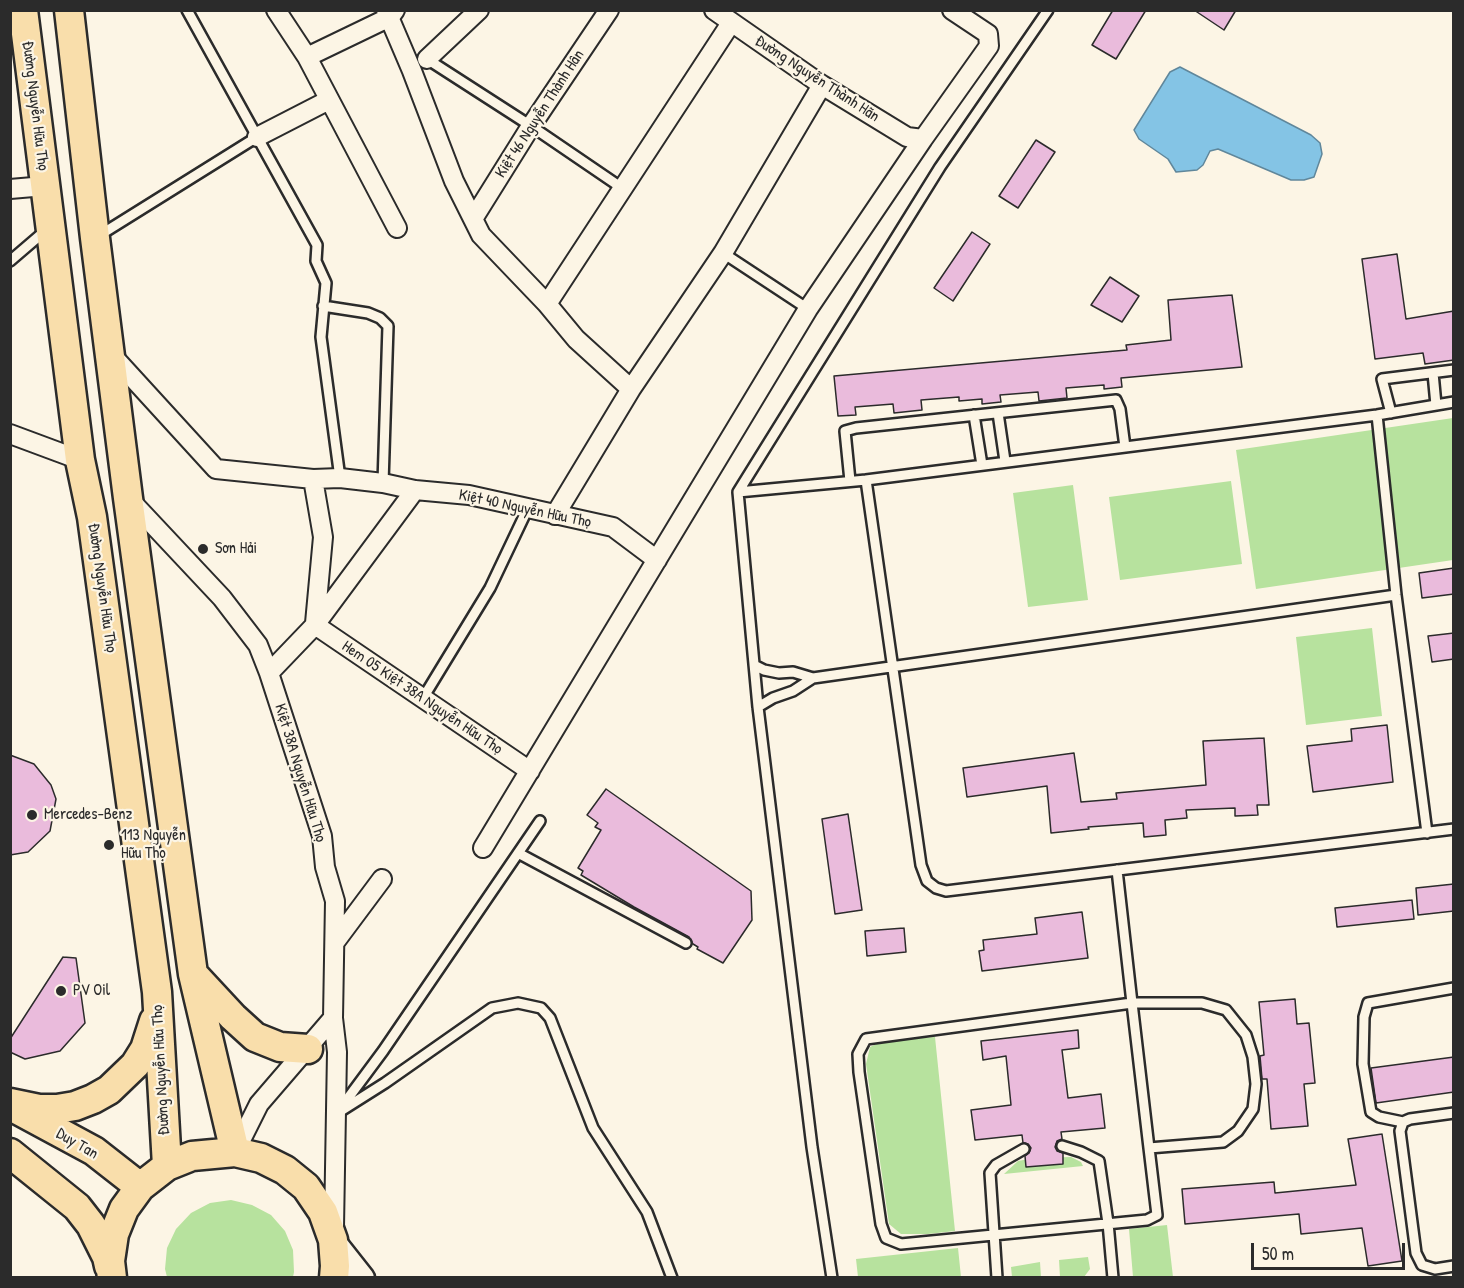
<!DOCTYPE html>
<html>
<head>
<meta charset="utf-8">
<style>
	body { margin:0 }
	#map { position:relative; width:1464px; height:1288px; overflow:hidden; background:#fcf5e5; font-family:"Patrick Hand",sans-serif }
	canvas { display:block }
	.frame { position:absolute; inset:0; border:12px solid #2b2b2b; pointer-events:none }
	.scale { position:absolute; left:1251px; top:1243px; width:154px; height:27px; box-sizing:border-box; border:3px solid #2b2b2b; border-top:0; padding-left:8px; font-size:18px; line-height:21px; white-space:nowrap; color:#2b2b2b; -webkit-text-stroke:4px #fcf5e5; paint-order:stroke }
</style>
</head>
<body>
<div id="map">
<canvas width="1464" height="1288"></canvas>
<div class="frame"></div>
<div class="scale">50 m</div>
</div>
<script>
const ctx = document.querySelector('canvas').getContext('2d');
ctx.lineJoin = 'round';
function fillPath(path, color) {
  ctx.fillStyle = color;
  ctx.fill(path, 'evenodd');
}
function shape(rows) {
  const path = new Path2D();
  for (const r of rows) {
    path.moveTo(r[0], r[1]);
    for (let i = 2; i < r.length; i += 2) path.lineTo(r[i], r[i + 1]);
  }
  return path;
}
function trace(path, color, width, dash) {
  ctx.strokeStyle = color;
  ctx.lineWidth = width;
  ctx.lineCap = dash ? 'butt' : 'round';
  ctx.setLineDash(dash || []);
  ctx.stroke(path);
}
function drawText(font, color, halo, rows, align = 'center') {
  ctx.font = font + ' "Patrick Hand",sans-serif';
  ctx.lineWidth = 4.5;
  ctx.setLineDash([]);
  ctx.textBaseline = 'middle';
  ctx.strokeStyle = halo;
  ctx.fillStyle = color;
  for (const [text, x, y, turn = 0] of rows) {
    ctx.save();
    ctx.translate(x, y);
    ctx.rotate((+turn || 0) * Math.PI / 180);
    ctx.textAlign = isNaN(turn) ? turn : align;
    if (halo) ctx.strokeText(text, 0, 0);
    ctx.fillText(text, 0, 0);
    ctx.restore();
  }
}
const green = shape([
	[1453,418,1453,560,1256,589,1236,450],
	[1231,481,1242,564,1120,580,1109,497],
	[1073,485,1088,600,1028,607,1013,493],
	[1372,628,1382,716,1306,725,1296,637],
	[935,1037,955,1231,928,1234,901,1234,889,1224,866,1064,870,1047,883,1041],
	[1071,1157,1081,1162,1083,1166,1004,1174,1018,1161,1034,1158],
	[231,1200,252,1205,271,1215,285,1231,293,1250,294,1272,293,1277,167,1277,165,1269,167,1248,176,1229,191,1213,210,1203],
	[1167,1225,1173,1277,1133,1277,1129,1229],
	[958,1248,961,1277,858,1277,856,1259],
	[1088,1257,1090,1269,1084,1277,1054,1277,1060,1277,1059,1260],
	[1040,1262,1041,1277,1012,1277,1011,1267]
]);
const water = shape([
	[1180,67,1311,135,1320,143,1322,154,1314,177,1304,180,1291,180,1218,149,1210,151,1203,165,1197,170,1176,172,1168,159,1139,139,1134,130,1170,72,1180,67]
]);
const building = shape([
	[1113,10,1146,10,1116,59,1092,45,1113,10],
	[1194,10,1236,10,1224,30,1194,10],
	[1036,140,1055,152,1018,208,999,196,1036,140],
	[972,232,990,244,953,301,934,288,972,232],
	[1397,254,1406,319,1454,311,1454,360,1425,364,1423,353,1375,359,1362,259,1397,254],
	[1110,277,1139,296,1122,322,1091,305,1110,277],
	[1232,295,1242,367,1121,378,1122,387,1104,389,1104,385,1066,388,1067,398,1039,401,1038,392,1000,395,1001,402,982,404,982,399,959,401,959,397,921,400,922,410,894,413,893,404,855,407,856,415,838,416,834,376,1127,350,1126,345,1171,340,1168,300,1232,295],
	[1454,568,1454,594,1422,598,1419,573,1454,568],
	[1454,633,1454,659,1432,662,1428,636,1454,633],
	[1387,725,1393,782,1313,792,1307,746,1352,741,1351,729,1387,725],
	[1264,738,1269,805,1257,805,1258,815,1235,816,1235,808,1186,810,1187,818,1165,820,1166,835,1144,837,1143,823,1088,827,1089,829,1051,833,1047,786,967,797,963,768,1074,753,1081,802,1117,799,1116,793,1206,785,1203,741,1264,738],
	[10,755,34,764,51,785,56,799,50,831,28,852,10,855,10,755],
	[606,789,751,891,752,920,723,963,697,949,698,947,693,944,689,937,634,907,581,875,583,871,578,868,601,830,595,827,598,823,587,815,606,789],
	[848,814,862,910,835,914,822,819,848,814],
	[1454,884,1454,911,1418,915,1416,888,1454,884],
	[1412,900,1414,919,1337,927,1335,908,1412,900],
	[1082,912,1088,958,982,971,979,951,984,950,983,940,1037,934,1035,918,1082,912],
	[904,928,906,952,867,956,865,931,904,928],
	[63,957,76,958,85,1023,60,1051,25,1059,10,1052,10,1039,63,957],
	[1295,999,1297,1024,1309,1023,1315,1083,1304,1084,1308,1126,1271,1129,1267,1079,1262,1079,1260,1056,1264,1055,1259,1002,1295,999],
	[1078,1030,1079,1048,1062,1050,1068,1098,1101,1094,1105,1128,1061,1132,1062,1139,1057,1141,1055,1147,1057,1151,1063,1153,1063,1164,1026,1167,1025,1156,1029,1153,1031,1148,1028,1144,1023,1143,1022,1135,975,1140,971,1110,1011,1105,1006,1056,983,1060,981,1041,1078,1030],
	[1454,1057,1454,1092,1376,1103,1371,1068,1454,1057],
	[1382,1134,1402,1261,1368,1266,1362,1228,1301,1234,1299,1214,1185,1224,1182,1189,1274,1182,1275,1193,1356,1185,1348,1139,1382,1134]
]);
const service = shape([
	[187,10,317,245,316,261,326,283,321,337,340,478],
	[427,59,531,126,622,188],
	[100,235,257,137],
	[723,253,808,309],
	[10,261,45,231],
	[323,306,368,313,380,318,388,326,383,483],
	[1433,373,1436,405],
	[998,413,1005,461],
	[1391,413,1382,379,1454,370],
	[974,415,982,465],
	[1377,415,1396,595,1427,833],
	[866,480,921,865,927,881,936,888,946,891,1454,829],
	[850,481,845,431,856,428,1116,400,1120,409,1125,447],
	[738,492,866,480,1377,415,1454,402],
	[754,665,764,670,779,673,793,672,813,678,1396,595],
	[423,698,490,588,528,508],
	[758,707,773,698,793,691,813,678],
	[518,853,686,943],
	[1117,870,1132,1003,1149,1148,1157,1215,1147,1220,901,1244,886,1238,881,1224,859,1072,858,1054,866,1039,1132,1003,1202,1003,1226,1010,1246,1035,1253,1057,1256,1084,1253,1109,1238,1131,1223,1142,1149,1148],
	[1454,988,1368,1003,1364,1017,1363,1064,1371,1112,1379,1117,1403,1122,1400,1131,1416,1253,1422,1265,1435,1269,1454,1266],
	[340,1109,383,1051,540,821],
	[336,1114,385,1083,492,1008,518,1003,541,1008,550,1018,593,1128,647,1212,672,1278],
	[1403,1122,1410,1119,1454,1113],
	[1062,1146,1081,1152,1099,1161,1108,1223,1113,1278],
	[832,1278,812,1147,758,707,738,492,940,167,1048,10],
	[997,1278,990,1173,996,1165,1024,1149]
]);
const minor = shape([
	[276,10,307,57,397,228],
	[386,10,412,71,454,181,481,235,547,304,576,339,631,389],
	[714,10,822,85,907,137,923,139],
	[307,57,390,17,395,10],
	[427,59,479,10],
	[257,137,329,100],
	[10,189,45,186],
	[473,219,531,126,609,10],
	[547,304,731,23],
	[110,353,216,469,313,479,340,478,383,483,415,490,469,495,613,527,657,560],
	[10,434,80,460],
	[313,479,323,537,315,623],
	[130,500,222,598,258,645,269,673,322,836,325,867,335,901,333,1018,337,1052,334,1227],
	[555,515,631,389,723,253,822,85],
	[315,625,530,771],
	[269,673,315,625,415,490],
	[483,848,808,309,923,139,989,46,988,34,952,10],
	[335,942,382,879],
	[235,1152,259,1104,333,1018]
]);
const tertiary = shape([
	[333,1240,363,1278]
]);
const primary = shape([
	[23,10,80,460,92,517,157,992,167,1166],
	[69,10,95,238,128,498,193,974,235,1152],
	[194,975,233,1017,255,1037,280,1047,308,1049],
	[10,1103,39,1109,57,1109,75,1106,93,1099,109,1090,135,1065,145,1049,154,1021],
	[18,1110,94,1151,140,1187],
	[10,1153,77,1207,91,1225,107,1257,109,1266],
	[112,1278,110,1261,114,1234,124,1209,140,1187,167,1166,192,1156,235,1152,261,1158,285,1170,306,1187,323,1212,333,1240,335,1266,334,1278]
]);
const markers = [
	[203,549,6,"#2b2b2b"],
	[32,815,6,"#2b2b2b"],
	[109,845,6,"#2b2b2b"],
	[61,991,6,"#2b2b2b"]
];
const streetNames = [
	["Đường Nguyễn Thành Hãn",817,79,33],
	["Đường Nguyễn Hữu Thọ",35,106,83],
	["Kiệt 46 Nguyễn Thành Hân",540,114,-57],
	["Kiệt 40 Nguyễn Hữu Thọ",525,509,12],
	["Đường Nguyễn Hữu Thọ",102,588,82],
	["Hem 05 Kiệt 38A Nguyễn Hữu Thọ",422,698,34],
	["Kiệt 38A Nguyễn Hữu Thọ",300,773,73],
	["Đường Nguyễn Hữu Thọ",161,1070,-93],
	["Duy Tan",77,1144,30]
];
const poiNames = [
	["Sơn Hải",215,549],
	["Mercedes-Benz",44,815],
	["113 Nguyễn",121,836],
	["Hữu Thọ",121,854],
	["PV Oil",73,991]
];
fillPath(green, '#b7e29e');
fillPath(water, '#84c4e5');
trace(water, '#60879b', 1.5);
fillPath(building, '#eabbdc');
trace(building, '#2b2b2b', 1.5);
trace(service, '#2b2b2b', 14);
trace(minor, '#2b2b2b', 22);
trace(tertiary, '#2b2b2b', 27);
trace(primary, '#2b2b2b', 33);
trace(service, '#fcf5e5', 9);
trace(minor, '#fcf5e5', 18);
trace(tertiary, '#fcf5e5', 22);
trace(primary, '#f9deab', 28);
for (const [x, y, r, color] of markers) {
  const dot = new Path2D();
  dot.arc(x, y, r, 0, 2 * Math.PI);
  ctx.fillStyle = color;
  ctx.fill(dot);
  trace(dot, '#fcf5e5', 2);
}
drawText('16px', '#2b2b2b', '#fcf5e5', streetNames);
drawText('16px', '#2b2b2b', '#fcf5e5', poiNames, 'left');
</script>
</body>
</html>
